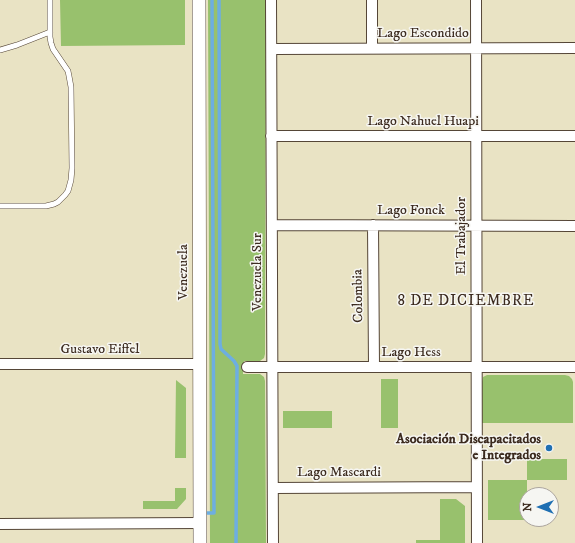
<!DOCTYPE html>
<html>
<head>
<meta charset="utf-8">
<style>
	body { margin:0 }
	#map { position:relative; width:575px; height:543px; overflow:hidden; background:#e9e3c4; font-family:"IM FELL DW Pica",serif }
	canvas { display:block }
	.north { position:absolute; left:519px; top:487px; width:40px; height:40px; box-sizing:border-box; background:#f6f6f2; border:1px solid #aba49d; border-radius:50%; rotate:270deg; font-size:11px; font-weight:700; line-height:16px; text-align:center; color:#3b2a1e }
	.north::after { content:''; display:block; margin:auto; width:14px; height:18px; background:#1f6fb2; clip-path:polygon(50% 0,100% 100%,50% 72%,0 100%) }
</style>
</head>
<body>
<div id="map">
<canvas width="575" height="543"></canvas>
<div class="north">N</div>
</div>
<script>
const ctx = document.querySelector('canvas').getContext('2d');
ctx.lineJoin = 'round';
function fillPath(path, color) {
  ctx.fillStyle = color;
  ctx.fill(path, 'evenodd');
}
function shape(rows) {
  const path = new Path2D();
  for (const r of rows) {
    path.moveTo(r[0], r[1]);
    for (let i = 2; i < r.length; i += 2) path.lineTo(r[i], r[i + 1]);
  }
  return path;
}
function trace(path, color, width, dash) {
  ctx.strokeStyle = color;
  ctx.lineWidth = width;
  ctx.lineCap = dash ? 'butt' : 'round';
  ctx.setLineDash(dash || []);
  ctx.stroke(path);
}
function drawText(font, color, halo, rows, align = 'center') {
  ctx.font = font + ' "IM FELL DW Pica",serif';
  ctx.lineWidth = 3;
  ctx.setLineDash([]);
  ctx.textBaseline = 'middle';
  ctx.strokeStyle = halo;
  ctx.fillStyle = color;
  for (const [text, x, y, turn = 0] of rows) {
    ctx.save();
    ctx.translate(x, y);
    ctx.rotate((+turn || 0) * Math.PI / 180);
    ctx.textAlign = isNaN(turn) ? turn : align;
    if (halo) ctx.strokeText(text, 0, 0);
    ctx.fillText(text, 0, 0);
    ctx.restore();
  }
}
const green = shape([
	[60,0,185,0,185,45,61,46],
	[208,0,266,0,265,354,264,358,260,361,244,361,243,374,260,374,264,377,265,381,266,543,210,543],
	[487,375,565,375,569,376,572,379,573,382,573,423,482,423,482,382,483,377],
	[381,379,398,379,398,428,381,428],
	[176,380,186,388,186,458,175,458],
	[283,411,332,411,332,428,283,428],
	[527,459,567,459,567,480,527,480,527,520,488,520,488,480,527,480],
	[175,488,186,488,186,499,177,509,143,509,143,501,175,501],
	[440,499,456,499,465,506,465,543,416,543,416,540,440,540]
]);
const stream = shape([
	[219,0,220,344,221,349,234,361,237,366,236,543],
	[203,513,214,513,212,0]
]);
const service = shape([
	[0,50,17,45,50,32],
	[0,206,46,206,54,204,58,202,65,195,68,191,71,180,72,168,71,87,69,76,68,71,53,49,51,43,50,37,50,0]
]);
const minor = shape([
	[271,0,273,543],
	[476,0,477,543],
	[372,48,372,0],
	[272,49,575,48],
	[271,136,575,136],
	[272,225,575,226],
	[373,225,374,367],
	[0,364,200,364],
	[247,367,575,367],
	[273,488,477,487],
	[0,524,200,523]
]);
const tertiary = shape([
	[199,0,200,543]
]);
const markers = [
	[549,448,4,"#1f6fb2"]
];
const streetNames = [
	["Lago Escondido",423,34],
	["Lago Nahuel Huapi",423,122],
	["Lago Fonck",411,211],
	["El Trabajador",462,236,-90],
	["Venezuela",184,272,-90],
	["Venezuela Sur",258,272,-90],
	["Colombia",359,296,-91],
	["Gustavo Eiffel",100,350],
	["Lago Hess",411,353],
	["Lago Mascardi",339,473]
];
const poiNames = [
	["Asociación Discapacitados",541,440],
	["e Integrados",541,456]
];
const neighbourhoodNames = [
	["8 DE DICIEMBRE",466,302]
];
fillPath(green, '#98c16d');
trace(stream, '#6daee1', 3.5);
trace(service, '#554637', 6);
trace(minor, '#554637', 12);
trace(tertiary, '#554637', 14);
trace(service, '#fff', 5);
trace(minor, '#fff', 10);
trace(tertiary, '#fff', 13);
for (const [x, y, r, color] of markers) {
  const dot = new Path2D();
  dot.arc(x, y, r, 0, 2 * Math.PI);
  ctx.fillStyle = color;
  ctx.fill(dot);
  trace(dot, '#f6f6f2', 1.5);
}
drawText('14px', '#3b2a1e', '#f6f6f2', streetNames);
drawText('bold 14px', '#3b2a1e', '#f6f6f2', poiNames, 'right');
ctx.letterSpacing = '1px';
drawText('15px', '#3b2a1e', '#f6f6f2', neighbourhoodNames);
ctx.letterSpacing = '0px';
</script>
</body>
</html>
